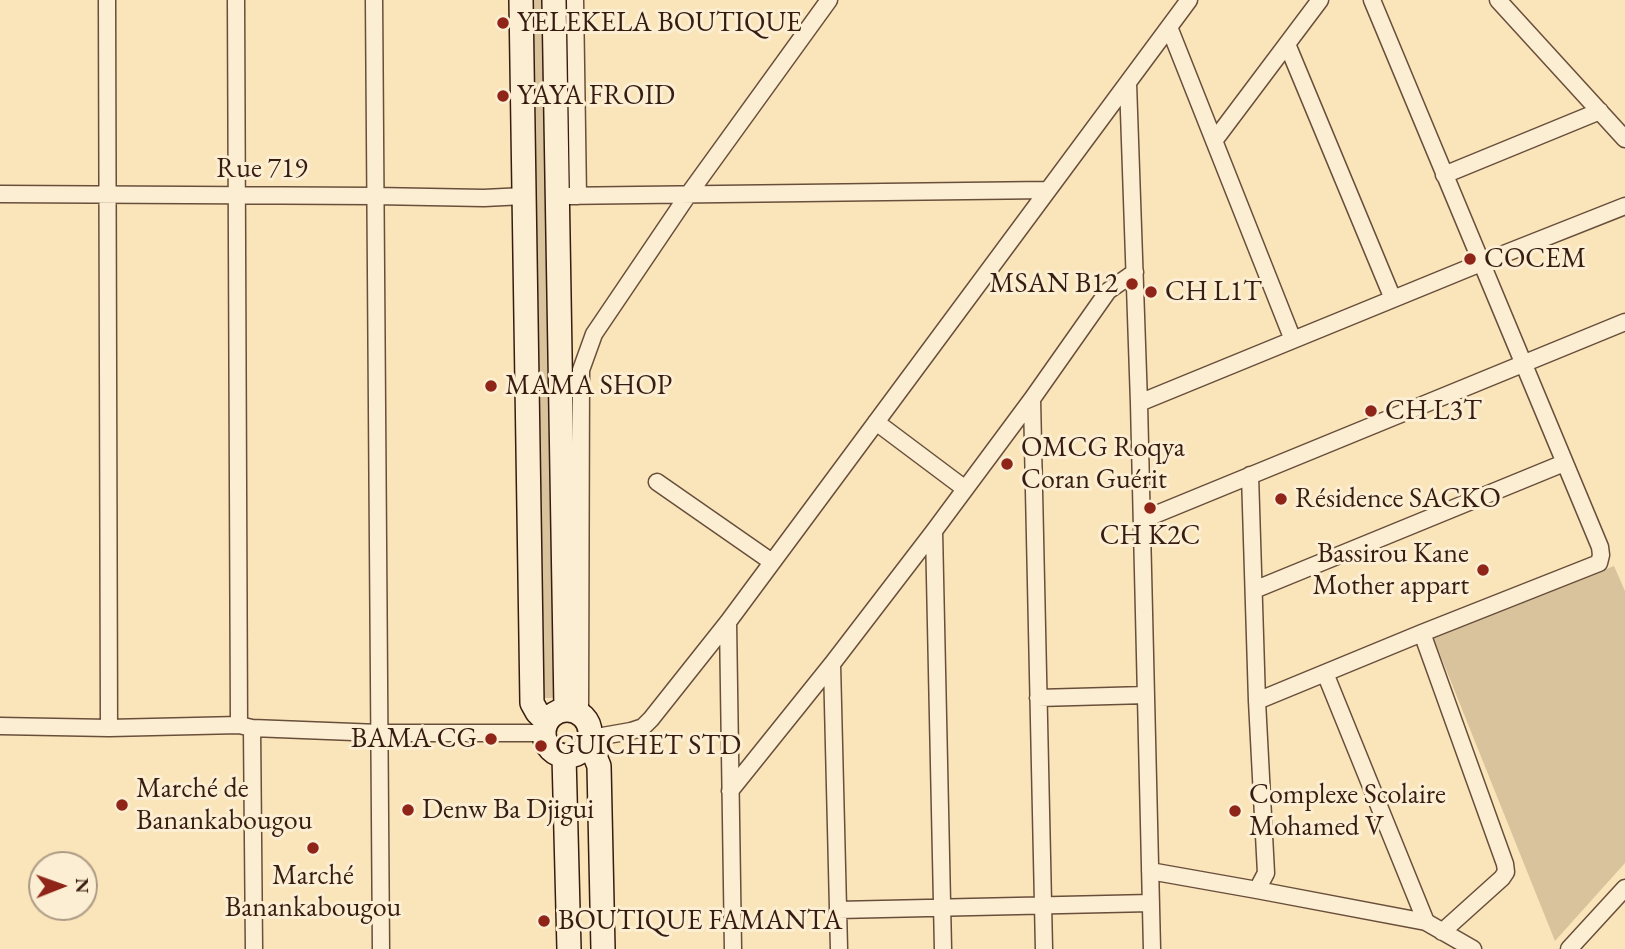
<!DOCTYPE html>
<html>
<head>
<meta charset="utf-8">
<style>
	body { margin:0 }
	#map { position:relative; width:1625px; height:949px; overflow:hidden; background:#fae5ba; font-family:"EB Garamond",serif }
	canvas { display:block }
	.north { position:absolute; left:28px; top:851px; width:70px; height:70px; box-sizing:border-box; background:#fceed2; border:2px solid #ad9a85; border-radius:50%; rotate:89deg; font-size:19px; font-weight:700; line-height:28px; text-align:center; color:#371c11 }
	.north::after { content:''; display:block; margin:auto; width:24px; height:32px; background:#8f2418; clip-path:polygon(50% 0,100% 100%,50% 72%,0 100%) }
</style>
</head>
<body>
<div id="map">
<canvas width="1625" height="949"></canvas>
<div class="north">N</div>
</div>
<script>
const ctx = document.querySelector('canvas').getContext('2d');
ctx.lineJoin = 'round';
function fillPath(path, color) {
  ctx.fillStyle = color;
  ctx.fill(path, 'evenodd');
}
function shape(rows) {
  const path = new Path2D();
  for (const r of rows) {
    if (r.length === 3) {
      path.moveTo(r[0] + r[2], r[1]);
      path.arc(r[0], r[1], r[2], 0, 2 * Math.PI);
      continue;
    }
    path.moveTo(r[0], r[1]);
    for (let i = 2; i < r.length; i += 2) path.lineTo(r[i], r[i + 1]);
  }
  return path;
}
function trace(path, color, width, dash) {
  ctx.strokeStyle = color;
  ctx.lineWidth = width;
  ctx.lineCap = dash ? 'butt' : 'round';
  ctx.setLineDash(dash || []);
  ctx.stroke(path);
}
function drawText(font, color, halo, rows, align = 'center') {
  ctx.font = font + ' "EB Garamond",serif';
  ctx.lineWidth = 6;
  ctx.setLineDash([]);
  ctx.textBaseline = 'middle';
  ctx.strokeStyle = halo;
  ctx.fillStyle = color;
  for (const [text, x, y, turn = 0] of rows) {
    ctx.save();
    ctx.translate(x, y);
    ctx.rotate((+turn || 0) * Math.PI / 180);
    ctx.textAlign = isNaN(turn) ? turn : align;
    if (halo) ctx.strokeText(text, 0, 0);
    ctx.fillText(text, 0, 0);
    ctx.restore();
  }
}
const green = shape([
	[527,0,548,0,560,698,536,698],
	[1614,566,1625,591,1625,863,1555,941,1433,637]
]);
const street = shape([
	[107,0,109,728],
	[236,0,239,725],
	[374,0,381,949],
	[575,0,578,196],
	[1498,0,1625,139],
	[1169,27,1293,340],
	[1287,44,1393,299],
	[1128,83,1139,403,1152,949],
	[1214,141,1320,0],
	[1444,175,1600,111],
	[0,194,375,196,484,198,524,196],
	[557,196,1048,190],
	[1032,399,1044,949],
	[1139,403,1481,263,1625,206],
	[876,422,964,488],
	[1250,475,1257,701,1266,873,1257,890],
	[657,482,772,562],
	[1142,520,1625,322],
	[934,531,943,949],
	[1254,590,1564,463],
	[728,622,733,949],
	[1422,633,1505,864,1506,872,1502,878,1442,932],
	[832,664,839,949],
	[1325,673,1426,922],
	[1038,698,1146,695],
	[1257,701,1422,633,1599,563,1601,555,1600,547,1372,0],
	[580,712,581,370,594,334,688,195,829,0],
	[0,726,109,728,239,725,252,728,379,733,544,733],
	[252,728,254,949],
	[591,738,631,731,643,727,651,719,728,622,1189,0],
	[730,791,832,664,934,531,1032,399,1108,291,1135,272],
	[1150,871,1257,890,1426,922,1473,949],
	[838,910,1151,903],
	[1569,949,1625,888]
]);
const secondary = shape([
	[521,0,532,703,537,712,546,721],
	[554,0,566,708],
	[567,733,23],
	[586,747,595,756,599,766,603,949],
	[564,756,569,949]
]);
const markers = [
	[503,23,7,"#8f2418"],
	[503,96,7,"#8f2418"],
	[1470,259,7,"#8f2418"],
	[1132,284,7,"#8f2418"],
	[1151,292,7,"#8f2418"],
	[491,386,7,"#8f2418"],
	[1371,411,7,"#8f2418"],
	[1007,464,7,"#8f2418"],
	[1281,499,7,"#8f2418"],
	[1150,508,7,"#8f2418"],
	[1483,570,7,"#8f2418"],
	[491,739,7,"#8f2418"],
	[541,746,7,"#8f2418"],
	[122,805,7,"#8f2418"],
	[408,810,7,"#8f2418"],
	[1235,811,7,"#8f2418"],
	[313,848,7,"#8f2418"],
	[544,921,7,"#8f2418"]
];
const poiNames = [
	["YELEKELA BOUTIQUE",517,23],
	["YAYA FROID",517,96],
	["COCEM",1484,259],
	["MSAN B12",1118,284,"right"],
	["CH L1T",1165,292],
	["MAMA SHOP",505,386],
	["CH L3T",1385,411],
	["OMCG Roqya",1021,448],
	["Coran Guérit",1021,480],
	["Résidence SACKO",1295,499],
	["CH K2C",1150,536,"center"],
	["Bassirou Kane",1469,554,"right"],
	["Mother appart",1469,586,"right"],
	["BAMA CG",477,739,"right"],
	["GUICHET STD",555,746],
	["Marché de",136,789],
	["Banankabougou",136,821],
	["Complexe Scolaire",1249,795],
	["Mohamed V",1249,827],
	["Denw Ba Djigui",422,810],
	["Marché",313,876,"center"],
	["Banankabougou",313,908,"center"],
	["BOUTIQUE FAMANTA",558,921]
];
const streetNames = [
	["Rue 719",262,169]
];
fillPath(green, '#d9c39d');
trace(street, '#684e3b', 19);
trace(secondary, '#371c11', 26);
trace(street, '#fceed2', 16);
trace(secondary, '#fceed2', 23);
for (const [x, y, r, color] of markers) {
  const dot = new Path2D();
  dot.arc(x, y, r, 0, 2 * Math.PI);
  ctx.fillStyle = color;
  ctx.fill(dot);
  trace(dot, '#fceed2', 2.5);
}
drawText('28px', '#371c11', '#fceed2', poiNames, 'left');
drawText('28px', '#371c11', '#fceed2', streetNames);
</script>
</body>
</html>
